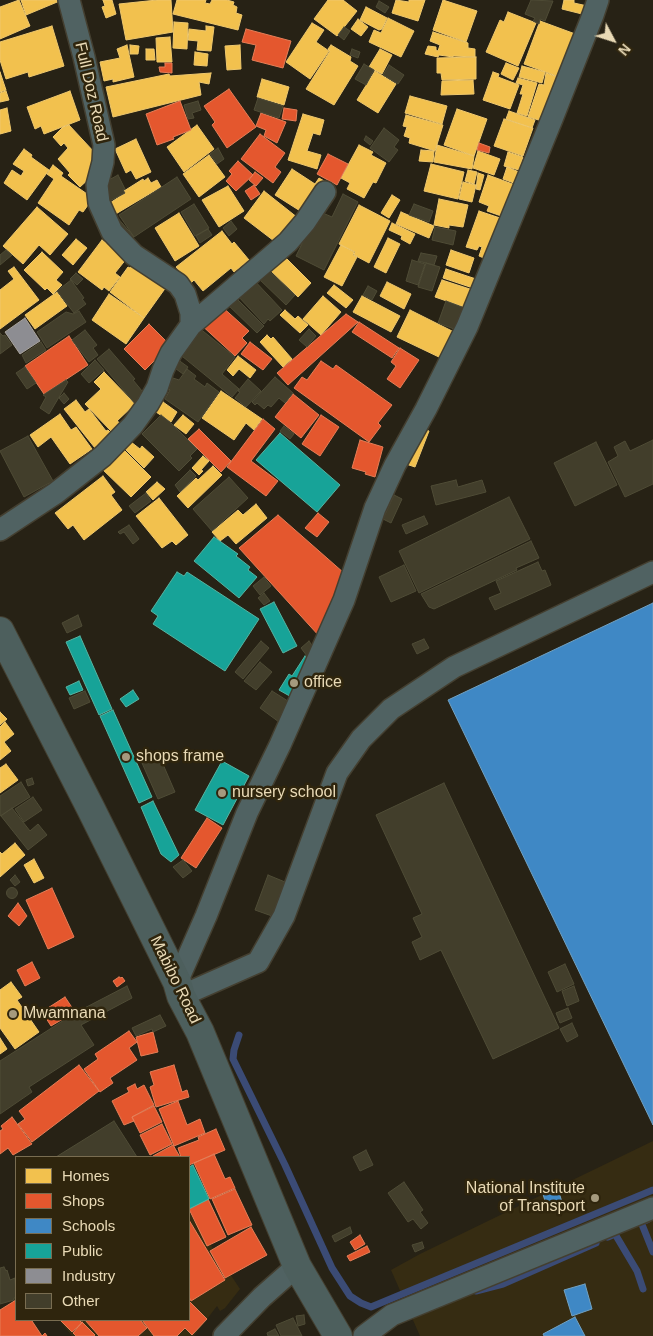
<!DOCTYPE html>
<html>
<head>
<meta charset="utf-8">
<style>
	body { margin:0 }
	#map { position:relative; width:653px; height:1336px; overflow:hidden; background:#272215; font-family:Helvetica,sans-serif }
	canvas { display:block }
	.legend { position:absolute; left:15px; top:1156px; width:175px; height:165px; box-sizing:border-box; background:#2f250d; border:1px solid #796d51; margin:0; padding:6px 9px; list-style:none; font-size:15px; color:#e9dab6 }
	.legend li { display:flex; align-items:center; gap:10px; height:25px }
	.legend b { width:25px; border:1px solid #796d51 }
	.north { position:absolute; left:588px; top:15px; width:50px; height:50px; -webkit-text-stroke:4px #2f250d; paint-order:stroke; rotate:130deg; font-size:14px; font-weight:700; line-height:20px; text-align:center; color:#e9dab6 }
	.north::after { content:''; display:block; margin:auto; width:18px; height:22px; background:#e9dab6; clip-path:polygon(50% 0,100% 100%,50% 72%,0 100%) }
</style>
</head>
<body>
<div id="map">
<canvas width="653" height="1336"></canvas>
<ul class="legend">
<li><b style="height:14px;background:#f2c14e"></b>Homes</li>
<li><b style="height:14px;background:#e4572e"></b>Shops</li>
<li><b style="height:14px;background:#3f88c5"></b>Schools</li>
<li><b style="height:14px;background:#17a398"></b>Public</li>
<li><b style="height:14px;background:#8d8d92"></b>Industry</li>
<li><b style="height:14px;background:#423e2b"></b>Other</li>
</ul>
<div class="north">N</div>
</div>
<script>
const ctx = document.querySelector('canvas').getContext('2d');
ctx.lineJoin = 'round';
function fillPath(path, color) {
  ctx.fillStyle = color;
  ctx.fill(path, 'evenodd');
}
function shape(rows) {
  const path = new Path2D();
  for (const r of rows) {
    if (r.length === 3) {
      path.moveTo(r[0] + r[2], r[1]);
      path.arc(r[0], r[1], r[2], 0, 2 * Math.PI);
      continue;
    }
    path.moveTo(r[0], r[1]);
    for (let i = 2; i < r.length; i += 2) path.lineTo(r[i], r[i + 1]);
  }
  return path;
}
function trace(path, color, width, dash) {
  ctx.strokeStyle = color;
  ctx.lineWidth = width;
  ctx.lineCap = dash ? 'butt' : 'round';
  ctx.setLineDash(dash || []);
  ctx.stroke(path);
}
function drawText(font, color, halo, rows, align = 'center') {
  ctx.font = font + ' Helvetica,sans-serif';
  ctx.lineWidth = 5;
  ctx.setLineDash([]);
  ctx.textBaseline = 'middle';
  ctx.strokeStyle = halo;
  ctx.fillStyle = color;
  for (const [text, x, y, turn = 0] of rows) {
    ctx.save();
    ctx.translate(x, y);
    ctx.rotate((+turn || 0) * Math.PI / 180);
    ctx.textAlign = isNaN(turn) ? turn : align;
    if (halo) ctx.strokeText(text, 0, 0);
    ctx.fillText(text, 0, 0);
    ctx.restore();
  }
}
const built = shape([
	[653,1141,653,1336,420,1336,391,1270,420,1254],
	[189,1212,240,1289,225,1308,220,1311,217,1306,194,1336,72,1336,59,1320,189,1320]
]);
const homes = shape([
	[19,0,30,26,0,39,0,7,19,0],
	[21,0,62,0,26,15,21,0],
	[103,0,112,0,116,14,106,18,102,7,105,6,103,0],
	[157,0,171,0,173,32,126,40,119,4,157,0],
	[177,0,206,0,205,3,210,4,212,0,227,0,234,2,233,5,237,7,236,13,242,15,238,30,173,14,177,0],
	[328,0,343,0,357,11,337,36,314,19,328,0],
	[396,0,409,2,409,0,425,0,418,21,392,13,396,0],
	[443,0,477,11,466,42,433,30,443,0],
	[564,0,574,0,574,3,592,7,590,16,562,9,564,0],
	[366,7,387,18,382,29,379,30,360,20,366,7],
	[508,12,536,23,518,66,486,52,500,20,504,22,508,12],
	[388,18,414,31,401,57,369,42,374,30,381,33,388,18],
	[358,19,368,27,361,36,351,29,358,19],
	[540,21,578,35,562,78,524,64,540,21],
	[174,22,188,23,187,49,173,48,174,22],
	[312,23,324,30,316,42,329,51,310,79,286,62,312,23],
	[52,26,64,66,29,77,28,72,6,79,0,60,0,42,52,26],
	[206,26,214,27,211,51,197,50,198,41,188,40,189,29,206,31,206,26],
	[433,32,468,43,468,48,475,49,475,57,453,56,453,57,439,55,438,57,425,54,428,46,436,47,436,50,438,51,440,45,430,41,433,32],
	[170,37,172,62,157,62,156,38,170,37],
	[127,45,134,77,113,82,113,79,104,81,100,62,120,58,117,49,127,45],
	[130,45,139,46,138,54,130,54,130,45],
	[240,45,241,69,227,70,225,46,240,45],
	[331,45,351,57,350,61,358,66,334,105,306,89,330,51,328,49,331,45],
	[146,49,154,49,155,60,146,60,146,49],
	[380,49,392,55,382,74,369,67,380,49],
	[195,52,208,54,207,66,194,65,195,52],
	[476,57,476,79,442,80,441,73,437,73,437,58,476,57],
	[506,63,519,68,513,80,501,74,506,63],
	[522,66,545,72,542,83,519,77,522,66],
	[375,71,396,84,378,113,357,100,375,71],
	[0,72,6,90,0,92,0,72],
	[493,72,499,74,498,77,519,85,510,109,483,100,493,72],
	[211,73,209,84,199,82,201,95,113,117,106,87,169,74,170,76,211,73],
	[546,73,564,79,546,122,528,117,539,84,544,85,546,73],
	[518,78,537,83,527,116,517,113,523,94,520,94,523,85,516,83,518,78],
	[262,79,289,87,284,105,257,97,262,79],
	[473,80,474,94,441,95,442,81,473,80],
	[6,91,9,100,0,102,0,93,6,91],
	[70,91,80,120,44,134,41,126,35,129,27,107,70,91],
	[410,96,447,106,442,124,405,113,410,96],
	[7,108,11,131,0,134,0,110,7,108],
	[457,109,487,119,474,156,444,145,457,109],
	[509,111,535,120,532,128,506,119,509,111],
	[303,114,324,120,320,135,313,133,307,151,321,155,317,169,288,160,303,114],
	[406,115,443,125,435,151,409,143,410,138,404,136,407,127,403,126,406,115],
	[504,119,533,128,523,156,494,146,504,119],
	[69,125,95,153,92,156,100,164,92,176,80,187,68,175,70,173,58,159,68,148,64,143,61,146,53,137,63,127,69,125],
	[197,125,214,149,184,172,167,147,197,125],
	[136,139,151,172,136,179,131,170,126,173,115,149,136,139],
	[359,145,373,152,371,155,386,163,376,183,373,182,364,198,347,189,350,183,341,178,359,145],
	[437,145,474,156,472,169,434,162,437,145],
	[24,149,32,155,31,157,49,170,27,200,4,183,12,170,21,176,24,171,13,164,24,149],
	[421,150,434,151,433,162,419,161,421,150],
	[478,151,500,159,494,175,473,168,478,151],
	[508,152,523,157,519,170,504,166,508,152],
	[209,155,225,177,199,197,183,174,209,155],
	[431,164,464,172,458,199,424,191,431,164],
	[53,165,63,173,61,176,93,198,83,212,79,210,69,225,38,203,54,179,47,174,53,165],
	[507,167,519,172,520,168,527,171,522,186,503,179,507,167],
	[292,169,315,184,319,178,326,182,305,214,275,195,292,169],
	[468,170,477,172,474,184,465,181,468,170],
	[478,173,484,175,480,190,476,189,478,173],
	[488,175,518,186,507,218,487,211,489,206,479,202,488,175],
	[148,178,151,183,157,180,161,187,114,215,107,205,125,193,124,191,143,179,144,181,148,178],
	[463,182,476,185,472,202,459,199,463,182],
	[228,186,244,211,219,227,202,200,228,186],
	[264,191,298,218,278,244,244,218,264,191],
	[392,195,400,200,389,218,381,213,392,195],
	[439,199,468,205,463,227,449,225,449,228,434,225,439,199],
	[359,205,390,221,369,263,354,255,355,252,339,244,359,205],
	[37,207,68,234,50,255,39,245,23,264,3,246,37,207],
	[479,211,506,220,491,261,479,256,482,247,479,246,477,250,466,247,479,211],
	[401,212,434,226,429,238,396,224,401,212],
	[179,213,199,246,175,261,155,228,179,213],
	[392,223,415,234,410,244,401,239,402,236,389,230,392,223],
	[222,231,232,244,234,242,249,260,234,272,231,268,203,291,194,280,190,284,176,267,222,231],
	[388,238,400,244,386,273,374,267,388,238],
	[76,239,87,248,73,265,62,255,76,239],
	[102,240,127,258,115,273,120,277,109,291,104,287,102,290,78,272,102,240],
	[341,245,354,252,353,255,357,257,342,286,324,277,341,245],
	[451,250,474,258,469,273,446,265,451,250],
	[42,252,63,272,56,280,62,285,53,294,47,288,45,290,24,270,42,252],
	[281,253,311,283,298,297,267,267,281,253],
	[137,260,169,283,144,318,110,292,128,267,130,268,137,260],
	[14,267,39,300,0,329,0,290,14,279,8,271,14,267],
	[446,269,482,281,479,290,443,278,446,269],
	[442,280,479,292,476,302,467,299,464,307,435,297,442,280],
	[387,282,411,294,404,309,380,296,387,282],
	[334,285,353,300,346,308,327,293,334,285],
	[57,292,67,306,35,329,25,315,57,292],
	[109,294,144,318,126,344,92,320,109,294],
	[323,296,341,312,321,335,303,319,323,296],
	[362,296,400,316,391,332,353,312,362,296],
	[285,310,295,319,298,316,308,325,300,333,280,315,285,310],
	[410,310,454,332,441,358,397,337,410,310],
	[267,335,271,339,273,337,292,359,283,367,260,342,267,335],
	[238,356,256,370,250,378,239,369,233,376,227,370,238,356],
	[104,372,135,404,117,421,120,423,111,431,85,404,101,389,94,382,104,372],
	[221,391,262,419,254,430,246,423,234,440,202,418,221,391],
	[76,400,85,412,89,409,106,431,108,430,113,435,95,448,64,409,76,400],
	[163,402,177,412,171,422,156,412,163,402],
	[60,414,71,430,76,427,92,449,70,464,51,437,38,447,30,435,60,414],
	[183,415,194,424,186,434,174,425,183,415],
	[420,428,429,431,415,467,406,464,420,428],
	[131,442,140,449,142,446,154,457,144,468,125,449,131,442],
	[121,447,151,477,131,497,101,468,121,447],
	[203,456,209,461,201,470,203,471,199,475,192,468,203,456],
	[213,466,222,475,188,508,177,496,196,478,198,480,213,466],
	[103,476,115,492,111,495,122,510,84,540,73,525,68,529,55,513,103,476],
	[157,482,165,489,153,500,146,492,157,482],
	[159,498,188,535,176,545,172,541,162,548,136,516,159,498],
	[256,504,267,518,236,544,228,535,220,541,212,532,238,510,243,515,256,504],
	[0,712,7,719,0,725,0,712],
	[5,722,14,734,4,742,11,751,0,760,0,727,5,722],
	[6,764,18,780,0,793,0,768,6,764],
	[15,843,25,855,0,877,0,852,2,854,15,843],
	[34,859,44,878,34,883,24,865,34,859],
	[11,982,22,997,17,1000,39,1032,15,1049,0,1028,0,990,11,982],
	[0,1038,7,1049,0,1054,0,1038]
]);
const shops = shape([
	[246,29,291,41,283,68,252,60,256,45,242,42,246,29],
	[165,63,172,63,172,73,160,72,159,67,165,67,165,63],
	[229,89,256,127,227,148,212,125,215,122,204,106,229,89],
	[180,101,191,130,173,137,174,139,157,145,146,114,180,101],
	[284,108,297,110,296,121,282,119,284,108],
	[261,113,286,122,277,143,264,136,266,130,256,126,261,113],
	[260,134,285,153,275,167,281,172,273,183,241,159,260,134],
	[479,143,490,147,489,153,477,150,479,143],
	[328,154,348,164,337,185,317,174,328,154],
	[238,161,253,175,236,191,226,181,232,174,229,171,238,161],
	[255,172,263,178,256,186,249,180,255,172],
	[254,185,260,194,251,200,245,191,254,185],
	[220,305,249,331,242,338,247,343,235,356,198,322,220,305],
	[346,314,358,322,288,385,277,373,346,314],
	[359,322,399,348,392,358,352,332,359,322],
	[149,324,170,345,145,370,124,349,149,324],
	[69,336,88,365,44,394,25,366,69,336],
	[250,342,272,359,263,370,241,354,250,342],
	[400,348,419,360,400,388,387,379,396,366,391,362,400,348],
	[321,361,333,369,336,365,392,405,378,423,381,426,369,442,294,388,302,377,307,380,321,361],
	[293,394,319,415,301,438,275,417,293,394],
	[321,415,339,427,320,456,302,444,321,415],
	[263,419,275,429,251,461,278,481,266,496,227,467,263,419],
	[199,429,231,461,221,472,188,439,199,429],
	[360,440,383,447,375,477,365,474,366,472,352,468,360,440],
	[318,513,329,522,317,537,305,528,318,513],
	[278,515,344,573,320,637,239,548,278,515],
	[207,818,222,828,196,868,181,858,207,818],
	[52,888,74,937,48,949,26,900,52,888],
	[18,903,27,916,19,926,8,916,18,903],
	[32,962,40,978,25,986,17,970,32,962],
	[119,977,121,978,122,977,125,981,117,987,113,981,119,977],
	[65,997,75,1012,51,1026,44,1015,42,1016,40,1013,65,997],
	[129,1031,137,1042,129,1048,137,1060,110,1078,113,1083,100,1092,84,1069,98,1059,95,1054,129,1031],
	[153,1032,158,1052,141,1056,136,1037,153,1032],
	[79,1065,99,1091,32,1142,18,1124,25,1119,19,1111,79,1065],
	[174,1065,182,1092,187,1090,189,1097,156,1107,150,1087,154,1085,150,1072,174,1065],
	[135,1084,137,1089,144,1085,154,1105,132,1117,134,1121,124,1125,112,1101,129,1092,127,1088,135,1084],
	[178,1101,187,1125,200,1119,205,1133,174,1146,159,1109,178,1101],
	[154,1106,162,1122,140,1133,132,1117,154,1106],
	[12,1117,32,1144,13,1155,8,1148,0,1154,0,1131,3,1129,1,1126,12,1117],
	[162,1124,172,1144,150,1155,140,1135,162,1124],
	[216,1129,225,1150,189,1165,189,1157,181,1157,178,1148,199,1140,198,1137,216,1129],
	[173,1145,180,1157,154,1157,153,1156,173,1145],
	[214,1154,225,1179,230,1177,235,1188,210,1199,194,1163,214,1154],
	[235,1189,252,1225,228,1235,212,1199,235,1189],
	[208,1199,226,1237,207,1246,189,1209,208,1199],
	[189,1220,225,1280,191,1301,189,1297,189,1220],
	[251,1227,267,1255,225,1278,210,1251,251,1227],
	[360,1235,365,1244,355,1250,350,1242,360,1235],
	[367,1246,370,1252,350,1261,347,1256,367,1246],
	[16,1300,16,1320,34,1320,32,1321,42,1336,45,1333,47,1336,0,1336,0,1310,16,1300],
	[189,1301,207,1319,192,1335,185,1328,177,1336,154,1336,142,1320,189,1320,189,1301],
	[62,1320,79,1320,82,1323,72,1332,61,1321,62,1320],
	[85,1320,140,1320,147,1328,138,1336,99,1336,85,1320],
	[82,1322,95,1335,94,1336,76,1336,73,1333,82,1322]
]);
const schools = shape([
	[653,603,653,1125,448,700,653,603],
	[556,1183,562,1202,547,1207,541,1188,556,1183],
	[585,1284,592,1309,572,1316,564,1290,585,1284],
	[575,1317,585,1336,544,1336,543,1334,575,1317]
]);
const public = shape([
	[280,433,340,485,317,512,256,460,280,433],
	[214,537,238,554,236,556,250,567,248,570,257,577,239,598,194,561,214,537],
	[177,572,184,576,187,572,259,619,225,671,153,624,158,616,151,611,177,572],
	[274,602,297,646,283,653,260,609,274,602],
	[80,636,112,709,99,715,66,642,80,636],
	[305,656,312,671,295,699,279,690,289,674,292,676,305,656],
	[79,681,83,690,70,695,66,687,79,681],
	[133,690,139,699,126,707,120,699,133,690],
	[113,710,152,797,139,803,100,716,113,710],
	[222,761,249,776,223,825,195,810,222,761],
	[153,801,179,855,171,862,161,854,141,807,153,801],
	[193,1165,209,1199,189,1209,189,1167,193,1165]
]);
const industry = shape([
	[25,318,40,341,20,354,5,332,25,318]
]);
const stream = shape([
	[239,1035,234,1050,233,1059,285,1165,332,1268,350,1296,361,1303,371,1307,653,1190],
	[647,1220,641,1222,653,1252],
	[608,1237,615,1234,637,1271,643,1289],
	[476,1291,503,1284,596,1243]
]);
const building = shape([
	[531,0,553,1,545,21,540,19,539,24,533,21,535,18,525,14,531,0],
	[379,1,389,7,385,13,376,7,379,1],
	[344,27,350,31,344,40,338,35,344,27],
	[352,49,360,52,358,58,350,55,352,49],
	[364,64,374,70,366,85,355,79,364,64],
	[389,65,404,75,398,84,383,75,389,65],
	[258,98,283,106,279,118,254,110,258,98],
	[198,101,201,110,192,113,194,118,188,119,184,105,198,101],
	[384,128,399,140,394,147,398,150,389,162,370,148,384,128],
	[366,136,373,141,370,145,364,140,366,136],
	[218,148,224,159,217,164,210,154,218,148],
	[118,175,125,189,123,190,125,193,106,203,98,186,118,175],
	[177,177,191,199,134,237,119,215,177,177],
	[343,194,358,202,324,270,296,256,318,211,332,217,343,194],
	[194,204,209,228,195,236,181,212,194,204],
	[414,204,433,211,429,222,409,215,414,204],
	[116,216,134,237,126,243,116,216],
	[231,221,237,229,229,236,223,228,231,221],
	[435,227,456,231,453,245,432,240,435,227],
	[208,229,212,235,200,243,196,236,208,229],
	[6,250,12,255,0,265,0,255,6,250],
	[421,253,437,256,434,265,418,261,421,253],
	[412,260,425,264,418,285,406,281,412,260],
	[426,263,440,267,432,291,418,287,426,263],
	[266,268,295,295,286,305,257,277,266,268],
	[76,273,83,279,77,285,70,279,76,273],
	[252,278,282,310,270,321,268,319,264,324,236,294,252,278],
	[71,280,84,298,82,299,86,304,74,313,57,291,71,280],
	[368,286,377,291,372,300,363,295,368,286],
	[234,296,264,326,257,333,226,303,234,296],
	[446,301,470,310,462,332,438,323,446,301],
	[79,311,86,322,47,348,37,332,66,312,73,314,79,311],
	[198,327,235,357,222,374,239,389,232,397,177,352,198,327],
	[309,329,316,336,307,347,299,340,309,329],
	[85,330,97,345,93,348,98,355,89,362,72,340,85,330],
	[0,333,3,336,5,335,12,345,0,354,0,333],
	[41,342,46,350,26,363,22,355,41,342],
	[109,349,135,379,133,380,147,397,136,405,97,359,109,349],
	[177,359,188,367,183,374,172,366,177,359],
	[95,360,104,370,89,383,81,374,95,360],
	[25,367,36,383,27,389,16,373,25,367],
	[187,369,196,376,194,379,205,387,207,383,219,392,198,422,165,399,170,390,168,388,173,378,179,380,187,369],
	[275,377,293,393,285,403,279,398,271,407,268,405,264,409,257,403,255,405,252,402,275,377],
	[248,379,261,391,246,407,235,398,240,392,238,391,248,379],
	[66,380,68,382,49,414,40,408,46,397,43,395,66,380],
	[64,393,69,399,64,404,59,398,64,393],
	[161,415,171,423,197,449,190,456,192,458,179,471,142,434,161,415],
	[284,426,294,434,290,439,280,431,284,426],
	[28,436,53,481,24,497,0,451,28,436],
	[653,440,653,484,625,497,608,462,618,456,614,447,625,441,630,451,653,440],
	[596,442,617,485,575,506,554,463,596,442],
	[190,470,196,476,180,492,175,485,190,470],
	[229,477,248,498,212,531,193,509,229,477],
	[456,480,458,487,482,480,486,492,436,505,431,486,456,480],
	[146,493,151,501,135,513,129,506,146,493],
	[394,495,402,499,391,523,383,519,394,495],
	[509,497,530,539,419,593,399,551,509,497],
	[424,516,428,524,406,534,402,525,424,516],
	[129,525,139,539,133,544,124,532,120,534,118,532,129,525],
	[531,541,539,558,516,568,517,570,434,609,429,607,421,594,531,541],
	[538,562,542,571,545,570,551,585,495,610,489,598,501,593,496,581,538,562],
	[404,565,416,591,391,602,379,577,404,565],
	[264,577,271,586,260,595,253,586,264,577],
	[264,593,270,601,264,605,258,598,264,593],
	[78,615,82,626,67,633,62,623,78,615],
	[424,639,429,648,417,654,412,644,424,639],
	[261,641,269,648,243,679,235,672,261,641],
	[309,641,315,650,307,656,301,648,309,641],
	[260,662,272,672,256,690,244,681,260,662],
	[85,691,90,702,74,709,69,698,85,691],
	[272,691,291,703,279,722,260,708,272,691],
	[159,755,175,792,158,799,142,763,159,755],
	[32,778,34,784,28,786,26,780,32,778],
	[21,782,30,797,0,816,0,796,21,782],
	[444,783,559,1028,493,1059,441,950,420,960,412,942,422,937,413,918,422,914,376,815,444,783],
	[33,797,42,810,24,822,15,809,33,797],
	[12,808,30,831,38,824,47,835,28,850,1,816,12,808],
	[183,860,192,871,183,878,173,867,183,860],
	[15,875,20,882,15,886,10,880,15,875],
	[268,875,285,882,272,916,255,910,268,875],
	[12,893,5.5],
	[565,964,574,984,557,992,548,972,565,964],
	[127,986,132,998,81,1025,94,1045,29,1087,32,1092,0,1114,0,1061,75,1013,127,986],
	[574,986,579,1001,567,1006,562,991,574,986],
	[568,1008,572,1018,560,1023,556,1013,568,1008],
	[160,1015,166,1026,153,1032,152,1029,136,1036,132,1028,160,1015],
	[572,1023,578,1036,567,1042,560,1029,572,1023],
	[114,1121,137,1157,56,1157,114,1121],
	[366,1150,373,1165,360,1171,353,1157,366,1150],
	[404,1182,423,1210,420,1212,428,1223,421,1229,413,1219,408,1222,388,1193,404,1182],
	[350,1227,352,1233,335,1242,332,1236,350,1227],
	[422,1242,424,1248,415,1252,412,1245,422,1242],
	[4,1267,6,1271,7,1270,10,1280,15,1278,16,1298,14,1298,14,1300,0,1304,0,1268,4,1267],
	[304,1315,305,1324,298,1326,296,1316,304,1315],
	[293,1318,302,1336,281,1336,276,1325,293,1318],
	[275,1329,279,1336,268,1336,267,1333,275,1329]
]);
const minor = shape([
	[191,325,288,242,305,222,325,192],
	[0,530,56,493,103,456,133,425,148,404,157,388,163,370,171,353,191,325,191,313,185,294,178,284,134,255,112,232,99,203,97,185,103,162,104,145,84,57,69,0],
	[177,982,206,916,247,813,280,745,344,600,375,508,395,465,426,409,467,327,552,119,593,15,598,0],
	[181,996,258,962,284,916,337,773,361,739,391,709,454,667,653,572],
	[224,1336,262,1297,297,1266],
	[364,1336,392,1315,653,1208]
]);
const major = shape([
	[0,631,91,809,177,982,181,996,200,1032,297,1266,338,1336]
]);
const markers = [
	[294,683,5,"#a59a7e"],
	[126,757,5,"#a59a7e"],
	[222,793,5,"#a59a7e"],
	[13,1014,5,"#a59a7e"],
	[595,1198,5,"#a59a7e"]
];
const streetNames = [
	["Full Doz Road",91,92,77],
	["Mabibo Road",175,980,64]
];
const poiNames = [
	["office",304,683],
	["shops frame",136,757],
	["nursery school",232,793],
	["Mwamnana",23,1014],
	["National Institute",585,1189,"right"],
	["of Transport",585,1207,"right"]
];
fillPath(built, '#362c12');
fillPath(homes, '#f2c14e');
trace(homes, '#efc86d', 1);
fillPath(shops, '#e4572e');
trace(shops, '#e67e57', 1);
fillPath(schools, '#3f88c5');
trace(schools, '#72a1c0', 1);
fillPath(public, '#17a398');
trace(public, '#56b4a1', 1);
fillPath(industry, '#8d8d92');
trace(industry, '#a9a49d', 1);
trace(stream, '#3b4b75', 7);
fillPath(building, '#423e2b');
trace(building, '#4f4c36', 1);
trace(minor, '#443f30', 24);
trace(major, '#443f30', 30);
trace(minor, '#506262', 21);
trace(major, '#4d5f5d', 28);
for (const [x, y, r, color] of markers) {
  const dot = new Path2D();
  dot.arc(x, y, r, 0, 2 * Math.PI);
  ctx.fillStyle = color;
  ctx.fill(dot);
  trace(dot, '#2f250d', 2);
}
drawText('16px', '#e9dab6', '#2f250d', streetNames);
drawText('16px', '#e9dab6', '#2f250d', poiNames, 'left');
</script>
</body>
</html>
